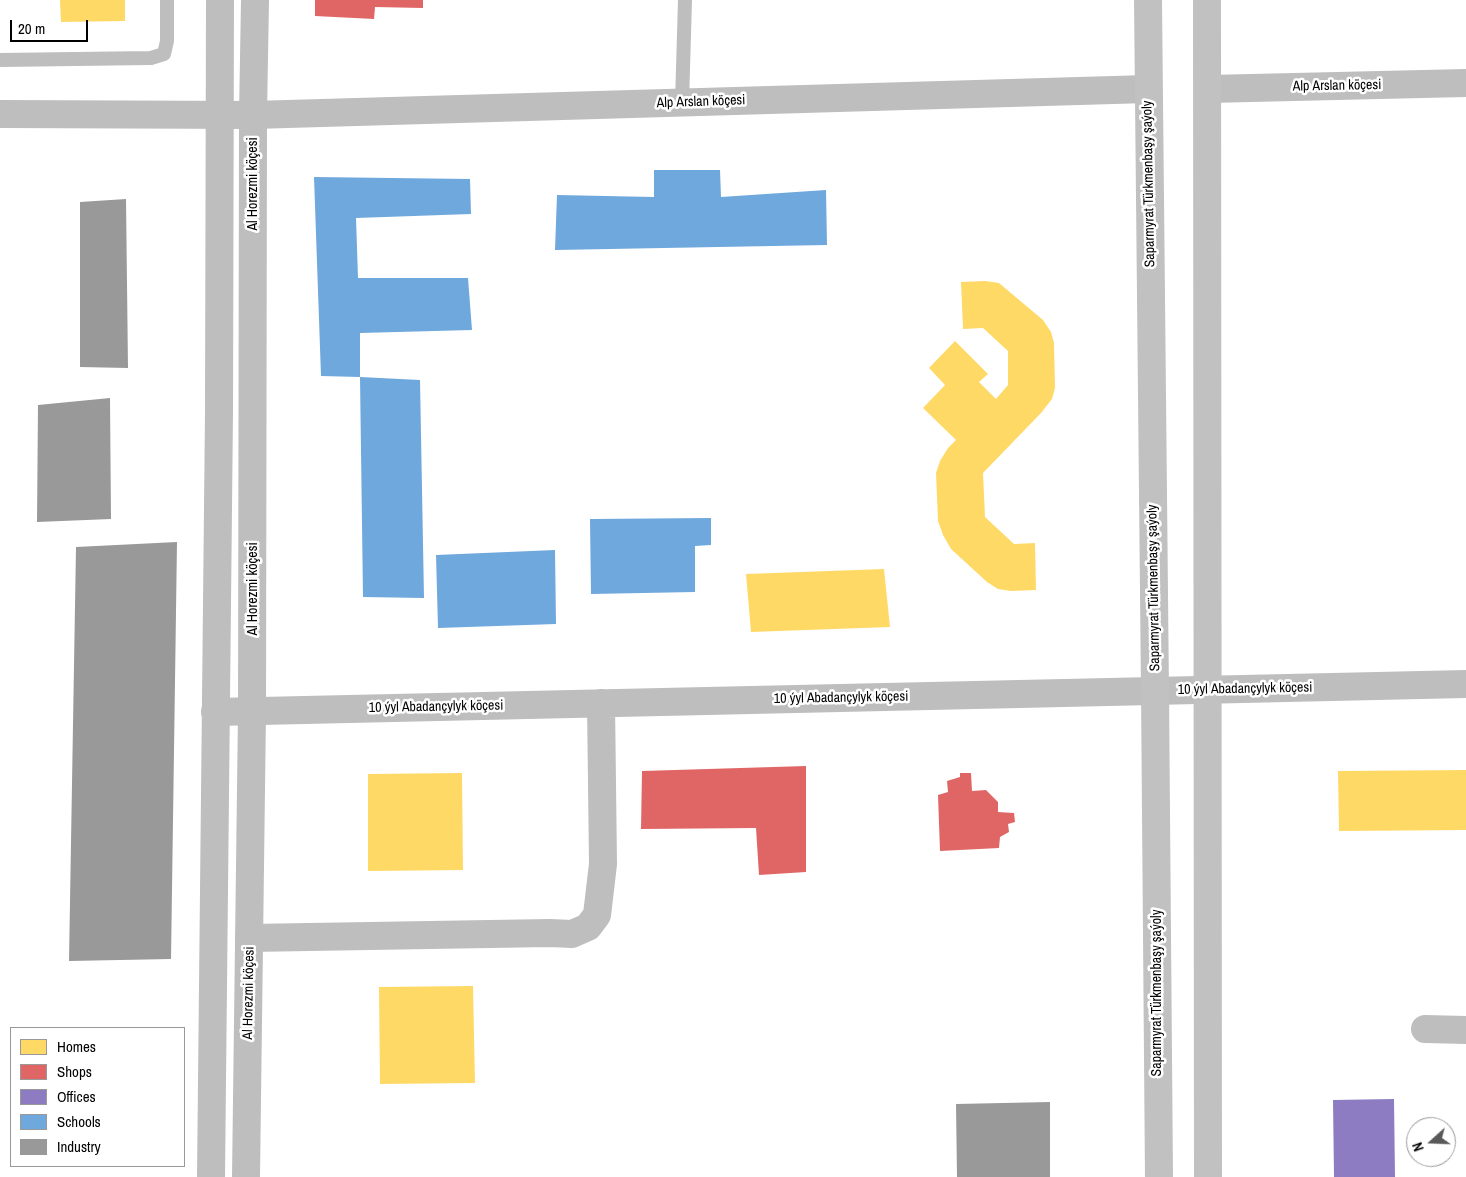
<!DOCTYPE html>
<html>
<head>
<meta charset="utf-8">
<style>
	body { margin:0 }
	#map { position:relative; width:1466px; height:1177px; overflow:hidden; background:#fff; font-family:"Archivo Narrow",sans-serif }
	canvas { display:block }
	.legend { position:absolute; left:10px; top:1027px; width:175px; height:140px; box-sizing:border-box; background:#fff; border:1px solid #999; margin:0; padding:6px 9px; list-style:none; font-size:15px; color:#000 }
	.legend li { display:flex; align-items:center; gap:10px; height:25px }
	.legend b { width:25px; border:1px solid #999 }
	.north { position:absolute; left:1406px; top:1117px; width:50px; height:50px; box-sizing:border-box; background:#fff; border:1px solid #999; border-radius:50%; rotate:250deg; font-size:14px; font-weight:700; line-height:20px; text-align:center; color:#000 }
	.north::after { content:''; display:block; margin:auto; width:18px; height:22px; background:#595959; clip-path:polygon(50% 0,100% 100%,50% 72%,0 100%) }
	.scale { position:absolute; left:10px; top:20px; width:78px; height:22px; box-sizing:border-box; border:2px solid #000; border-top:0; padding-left:6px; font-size:15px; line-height:18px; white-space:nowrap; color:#000; -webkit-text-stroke:4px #fff; paint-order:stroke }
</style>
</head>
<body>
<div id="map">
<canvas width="1466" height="1177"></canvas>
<ul class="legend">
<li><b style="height:14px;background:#ffd966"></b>Homes</li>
<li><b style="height:14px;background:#e06666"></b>Shops</li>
<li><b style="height:14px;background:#8e7cc3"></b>Offices</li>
<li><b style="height:14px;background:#6fa8dc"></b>Schools</li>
<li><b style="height:14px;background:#999"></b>Industry</li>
</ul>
<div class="north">N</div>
<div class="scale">20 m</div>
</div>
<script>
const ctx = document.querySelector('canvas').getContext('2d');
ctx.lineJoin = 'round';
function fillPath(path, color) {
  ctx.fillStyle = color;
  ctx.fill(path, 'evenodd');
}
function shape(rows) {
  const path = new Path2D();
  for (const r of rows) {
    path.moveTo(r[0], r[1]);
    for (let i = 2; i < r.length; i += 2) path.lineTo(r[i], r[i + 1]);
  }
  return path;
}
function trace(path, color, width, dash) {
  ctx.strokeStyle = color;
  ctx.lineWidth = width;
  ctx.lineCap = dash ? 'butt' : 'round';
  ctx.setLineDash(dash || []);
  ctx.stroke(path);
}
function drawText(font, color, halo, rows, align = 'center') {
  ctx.font = font + ' "Archivo Narrow",sans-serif';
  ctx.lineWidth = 5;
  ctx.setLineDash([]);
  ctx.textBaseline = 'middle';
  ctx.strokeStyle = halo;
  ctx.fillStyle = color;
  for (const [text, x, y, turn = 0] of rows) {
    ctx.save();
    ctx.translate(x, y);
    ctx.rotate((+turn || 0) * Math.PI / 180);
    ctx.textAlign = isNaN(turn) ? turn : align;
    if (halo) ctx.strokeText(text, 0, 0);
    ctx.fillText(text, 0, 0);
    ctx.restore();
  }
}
const homes = shape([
	[60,0,125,0,125,21,61,22],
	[985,281,999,283,1043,320,1051,332,1054,343,1055,388,1052,399,1041,413,983,473,985,517,1014,544,1035,543,1036,590,1011,591,998,589,987,582,951,549,943,535,938,521,936,473,940,461,948,448,956,440,923,408,945,385,929,368,955,341,988,374,979,382,996,399,1008,385,1008,351,983,328,963,329,961,282],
	[884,569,890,627,751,632,746,574],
	[1466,770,1466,830,1339,831,1338,771],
	[462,773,463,870,368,871,368,774],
	[473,986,475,1083,380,1084,379,987]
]);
const shops = shape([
	[315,0,423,0,423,8,375,7,374,19,315,16],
	[806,766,806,872,759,875,756,828,641,829,642,771],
	[960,773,971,773,972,791,986,790,998,802,998,812,1014,813,1015,822,1008,824,1009,832,1000,837,999,848,940,851,938,795,948,792,947,781,960,777]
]);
const offices = shape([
	[1394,1099,1395,1177,1334,1177,1333,1100]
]);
const schools = shape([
	[654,170,720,170,721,197,826,190,827,245,555,250,557,195,654,197],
	[314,177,470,179,471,214,356,218,358,278,468,278,472,330,360,333,360,377,321,376],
	[360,377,420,380,424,598,363,597],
	[711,518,711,545,695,546,695,592,591,594,590,519],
	[555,550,556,624,438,628,436,555]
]);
const industry = shape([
	[126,199,128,368,80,367,80,202],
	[110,398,111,519,37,522,38,405],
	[177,542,171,959,69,961,76,547],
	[1050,1102,1050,1177,957,1177,956,1104]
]);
const service = shape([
	[0,60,151,58,164,54,167,41,167,0],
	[682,103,685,0]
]);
const minor = shape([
	[1208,89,1466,83],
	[0,114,253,115,1148,89],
	[215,712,1466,684],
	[249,938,550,933,572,934,588,927,597,915,603,864,601,703],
	[1425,1029,1466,1030]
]);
const tertiary = shape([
	[211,1177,219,412,220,0],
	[246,1177,252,711,253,115,255,0]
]);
const secondary = shape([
	[1148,0,1155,691,1159,1177],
	[1207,0,1208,1177]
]);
const streetNames = [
	["Alp Arslan köçesi",1337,86,-1],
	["Alp Arslan köçesi",701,102,-2],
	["Al Horezmi köçesi",253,184,-90],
	["Saparmyrat Türkmenbaşy şaýoly",1149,184,-91],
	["Saparmyrat Türkmenbaşy şaýoly",1154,588,-91],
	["Al Horezmi köçesi",253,589,-90],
	["10 ýyl Abadançylyk köçesi",1245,689,-1],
	["10 ýyl Abadançylyk köçesi",841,698,-1],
	["10 ýyl Abadançylyk köçesi",436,707,-1],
	["Al Horezmi köçesi",249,993,-89],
	["Saparmyrat Türkmenbaşy şaýoly",1157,993,-90]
];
fillPath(homes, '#ffd966');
fillPath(shops, '#e06666');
fillPath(offices, '#8e7cc3');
fillPath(schools, '#6fa8dc');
fillPath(industry, '#999');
trace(service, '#bebebe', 14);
trace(minor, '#bebebe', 28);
trace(tertiary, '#bebebe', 28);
trace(secondary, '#c1c1c1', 28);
drawText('14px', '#000', '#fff', streetNames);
</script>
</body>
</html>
